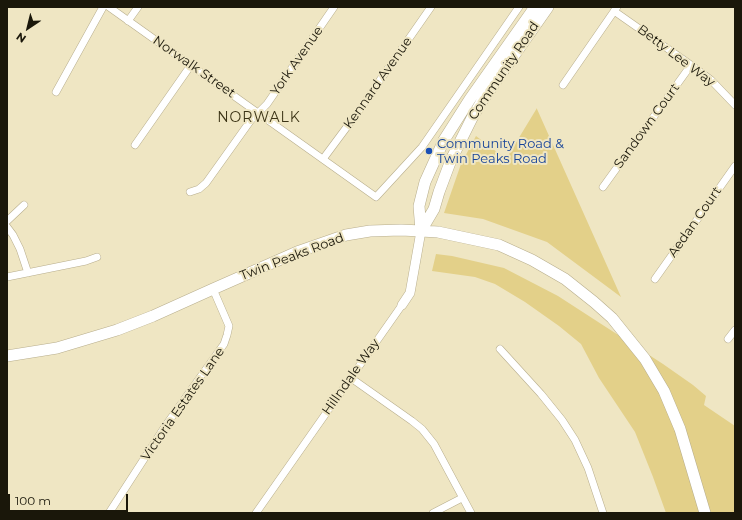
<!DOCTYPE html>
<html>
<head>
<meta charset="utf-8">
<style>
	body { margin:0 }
	#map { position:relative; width:742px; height:520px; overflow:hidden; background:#efe6c3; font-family:Montserrat,sans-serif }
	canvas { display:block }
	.frame { position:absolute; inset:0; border:8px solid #1a170a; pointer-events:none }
	.north { position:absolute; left:8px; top:8px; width:40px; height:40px; -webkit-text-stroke:3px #efe6c3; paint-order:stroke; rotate:215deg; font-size:11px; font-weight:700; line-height:16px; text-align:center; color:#1a170a }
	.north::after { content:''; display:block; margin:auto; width:14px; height:18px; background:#1a170a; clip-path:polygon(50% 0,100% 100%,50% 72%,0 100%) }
	.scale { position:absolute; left:8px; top:494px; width:120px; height:18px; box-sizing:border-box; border:2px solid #1a170a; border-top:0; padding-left:5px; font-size:12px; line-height:14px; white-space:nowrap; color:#1a170a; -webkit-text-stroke:3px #efe6c3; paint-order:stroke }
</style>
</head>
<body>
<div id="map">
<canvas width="742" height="520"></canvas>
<div class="frame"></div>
<div class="north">N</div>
<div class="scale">100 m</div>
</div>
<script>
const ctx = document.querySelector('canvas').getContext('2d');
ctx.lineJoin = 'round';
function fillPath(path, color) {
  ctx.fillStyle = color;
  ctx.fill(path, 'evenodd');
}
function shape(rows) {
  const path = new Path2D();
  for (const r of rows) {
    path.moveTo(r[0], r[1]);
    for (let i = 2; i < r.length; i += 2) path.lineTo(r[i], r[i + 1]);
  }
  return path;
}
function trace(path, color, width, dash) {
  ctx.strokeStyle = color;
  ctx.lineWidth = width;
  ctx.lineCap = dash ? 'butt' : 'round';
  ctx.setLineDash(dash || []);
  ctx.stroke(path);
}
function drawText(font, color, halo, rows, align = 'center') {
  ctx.font = font + ' Montserrat,sans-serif';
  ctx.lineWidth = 4;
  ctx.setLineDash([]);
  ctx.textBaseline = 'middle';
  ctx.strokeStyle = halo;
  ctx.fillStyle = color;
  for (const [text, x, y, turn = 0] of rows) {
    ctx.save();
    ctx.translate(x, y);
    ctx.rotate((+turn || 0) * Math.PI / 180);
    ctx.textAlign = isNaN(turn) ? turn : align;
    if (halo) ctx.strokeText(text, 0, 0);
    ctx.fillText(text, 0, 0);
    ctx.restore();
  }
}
const green = shape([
	[537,108,537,109,621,297,547,242,483,219,444,213,461,164,476,136,506,159],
	[436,254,452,256,504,268,558,296,663,364,693,385,706,396,704,405,735,426,735,513,666,513,653,477,635,432,599,378,581,344,559,326,525,302,495,284,475,277,432,271]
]);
const minor = shape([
	[109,7,376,197,422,147,519,7],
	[614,11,691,65,711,80,735,105],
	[128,21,138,7],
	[563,85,617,7],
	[56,92,103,7],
	[135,145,191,65],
	[323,159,355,116,431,7],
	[603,187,691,65],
	[190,192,199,189,206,183,251,120,267,104,334,7],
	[7,221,24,205],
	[7,227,13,235,20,249,28,273],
	[7,277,86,261,97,257],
	[655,279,735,166],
	[728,339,735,330],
	[500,349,541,394,562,420,575,440,588,468,603,513],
	[351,378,412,421,422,429,434,444,471,513],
	[109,513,166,425,224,344,227,335,229,326,213,289],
	[256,513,402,305],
	[433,513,462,498]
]);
const tertiary = shape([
	[402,305,410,293,421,231]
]);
const primary = shape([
	[421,231,434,209,439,192,451,160,472,118,482,101,548,7],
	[421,231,419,206,425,182,444,140,470,99,535,7],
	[7,356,57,348,117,330,153,316,213,289,297,252,346,235,370,231,401,230,421,231,438,232,499,245,532,260,565,279,594,302,612,318,645,359,664,391,680,429,705,513]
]);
const markers = [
	[429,151,4,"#1a4fb4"]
];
const streetNames = [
	["Betty Lee Way",676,56,37],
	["York Avenue",297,61,-55],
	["Norwalk Street",194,67,35],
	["Community Road",504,71,-56],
	["Kennard Avenue",378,83,-55],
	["Sandown Court",647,126,-54],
	["Aedan Court",695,222,-55],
	["Twin Peaks Road",292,257,-21],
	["Hillndale Way",351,377,-55],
	["Victoria Estates Lane",183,404,-55]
];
const transitNames = [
	["Community Road &",437,144],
	["Twin Peaks Road",437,159]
];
const neighbourhoodNames = [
	["NORWALK",259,118]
];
fillPath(green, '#e3d089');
trace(minor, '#b7ad8c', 8);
trace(tertiary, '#b7ad8c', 10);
trace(primary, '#b7ad8c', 12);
trace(minor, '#fff', 7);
trace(tertiary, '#fff', 9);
trace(primary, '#fff', 11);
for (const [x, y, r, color] of markers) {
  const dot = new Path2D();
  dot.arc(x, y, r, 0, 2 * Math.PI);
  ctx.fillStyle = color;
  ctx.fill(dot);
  trace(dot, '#efe6c3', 1.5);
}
drawText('13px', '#1a170a', '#efe6c3', streetNames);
drawText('13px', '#164399', '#efe6c3', transitNames, 'left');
ctx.letterSpacing = '1px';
drawText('14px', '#3c3416', '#efe6c3', neighbourhoodNames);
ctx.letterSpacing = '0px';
</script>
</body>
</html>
